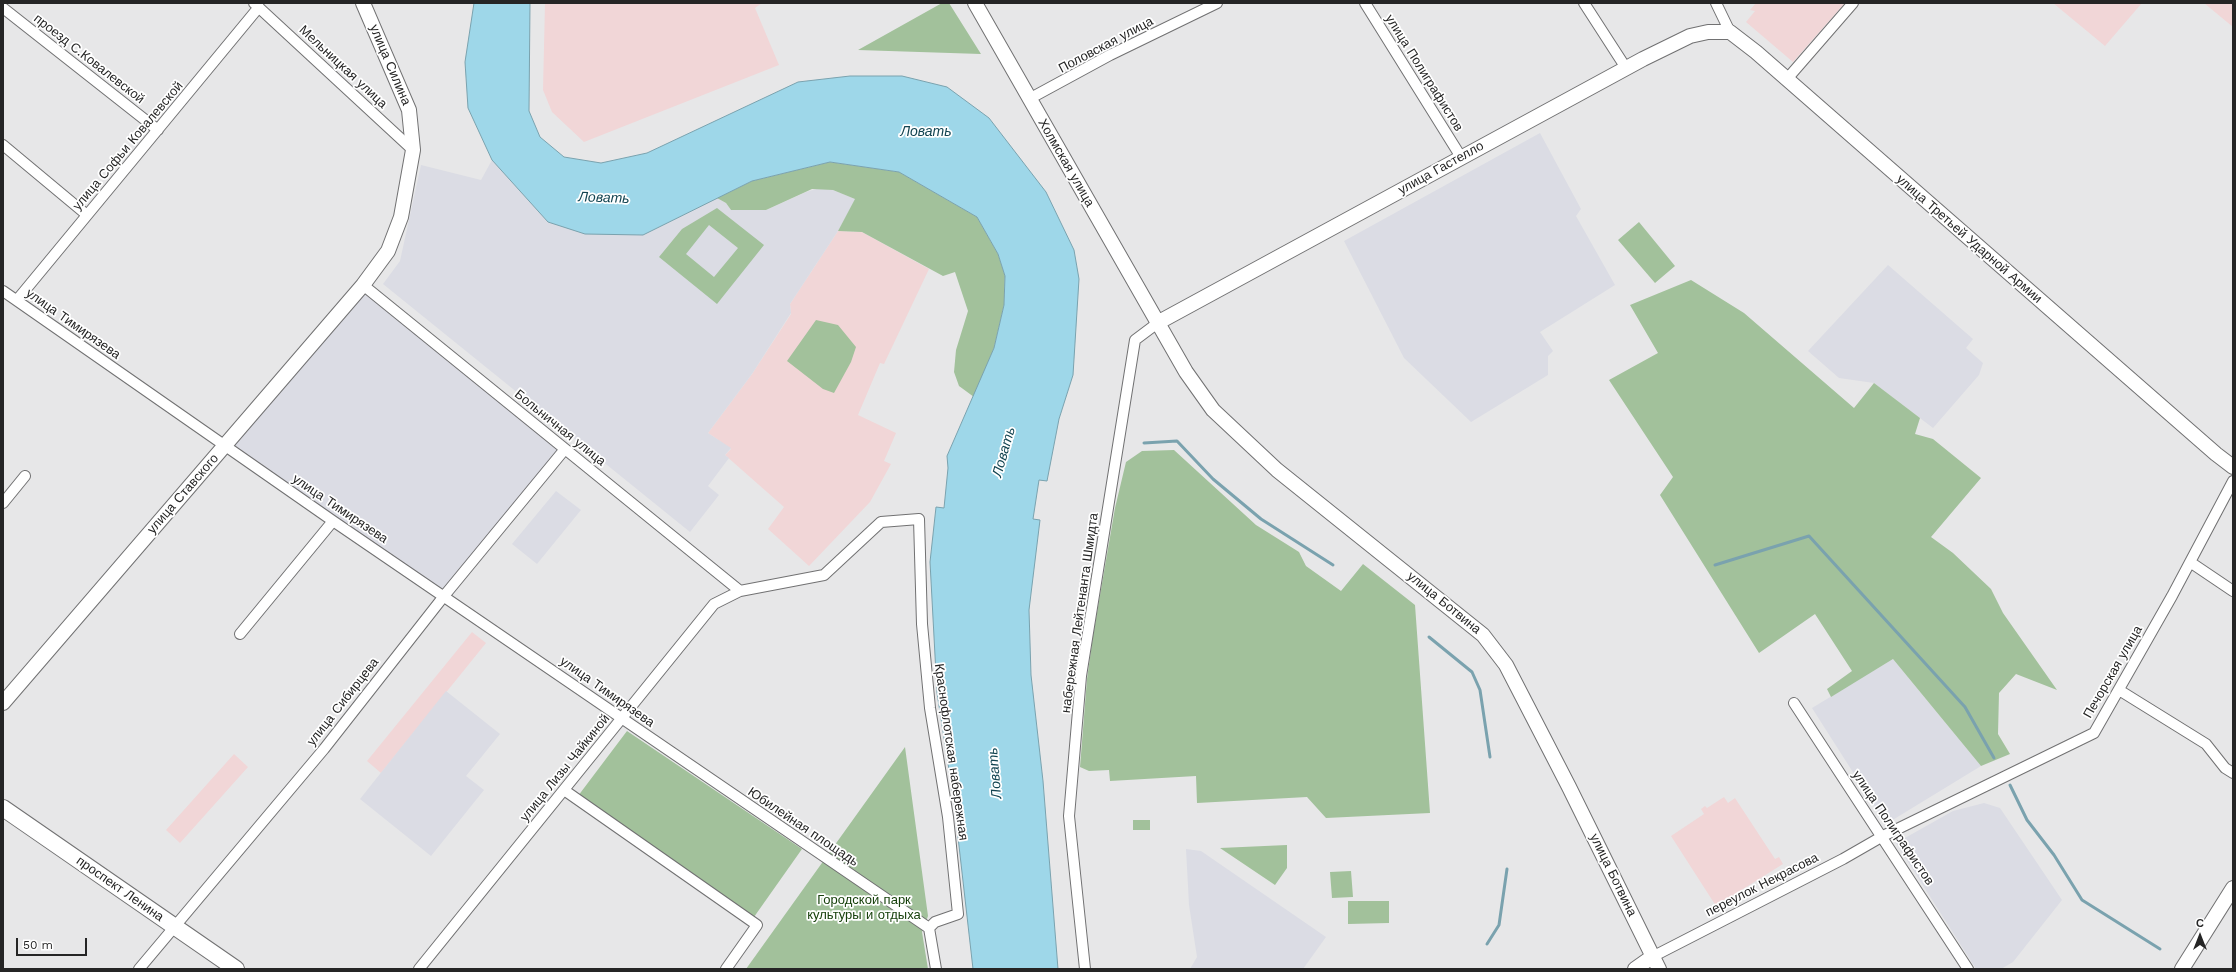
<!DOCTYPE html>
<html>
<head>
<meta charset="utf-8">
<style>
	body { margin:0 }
	#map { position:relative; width:2236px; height:972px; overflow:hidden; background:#e7e7e8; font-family:"Work Sans",sans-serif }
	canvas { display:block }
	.frame { position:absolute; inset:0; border:4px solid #252525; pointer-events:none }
	.north { position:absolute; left:2180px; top:916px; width:40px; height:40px; -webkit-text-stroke:3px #fff; paint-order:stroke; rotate:0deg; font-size:11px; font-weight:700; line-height:16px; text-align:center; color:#252525 }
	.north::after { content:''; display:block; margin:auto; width:14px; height:18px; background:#252525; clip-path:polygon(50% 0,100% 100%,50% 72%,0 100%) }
	.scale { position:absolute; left:16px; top:938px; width:71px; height:18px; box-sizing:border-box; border:2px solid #252525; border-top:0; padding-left:5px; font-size:12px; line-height:14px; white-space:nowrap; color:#252525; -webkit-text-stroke:3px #fff; paint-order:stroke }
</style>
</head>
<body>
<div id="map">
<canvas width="2236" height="972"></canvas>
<div class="frame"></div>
<div class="north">С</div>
<div class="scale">50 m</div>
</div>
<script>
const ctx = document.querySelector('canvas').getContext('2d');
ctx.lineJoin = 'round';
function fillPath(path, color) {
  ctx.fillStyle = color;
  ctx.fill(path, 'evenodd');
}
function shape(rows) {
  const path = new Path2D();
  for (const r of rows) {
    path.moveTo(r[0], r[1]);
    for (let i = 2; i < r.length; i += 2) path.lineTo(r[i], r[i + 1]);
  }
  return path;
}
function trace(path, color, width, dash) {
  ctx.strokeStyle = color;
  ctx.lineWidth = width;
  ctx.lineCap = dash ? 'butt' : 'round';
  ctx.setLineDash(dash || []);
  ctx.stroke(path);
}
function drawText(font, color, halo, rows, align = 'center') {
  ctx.font = font + ' "Work Sans",sans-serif';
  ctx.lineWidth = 3.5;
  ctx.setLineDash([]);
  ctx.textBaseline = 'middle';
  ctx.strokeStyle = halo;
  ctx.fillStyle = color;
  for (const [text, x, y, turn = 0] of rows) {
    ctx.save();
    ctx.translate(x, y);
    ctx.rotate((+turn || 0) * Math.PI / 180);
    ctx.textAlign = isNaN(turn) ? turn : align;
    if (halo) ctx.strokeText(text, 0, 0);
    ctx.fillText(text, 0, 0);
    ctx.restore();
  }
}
const industrial = shape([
	[545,3,762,3,755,8,779,65,584,142,552,112,543,90],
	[1756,3,1845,3,1793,62,1746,22,1755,11,1750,10],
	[2053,3,2142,3,2105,46],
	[2204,3,2233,3,2233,27],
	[838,231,862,232,929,269,884,364,880,363,858,415,896,433,884,461,891,464,870,502,809,566,768,529,784,507,725,455,731,449,708,433,752,374,791,314,790,304],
	[472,632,486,643,381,773,367,761],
	[234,754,248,767,180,843,166,830],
	[1724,797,1728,803,1735,798,1775,859,1779,857,1783,864,1716,906,1671,836,1704,814,1701,809,1705,806,1707,808]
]);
const built = shape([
	[1540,133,1581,209,1576,216,1615,285,1540,332,1553,351,1548,356,1548,375,1471,422,1404,358,1344,241],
	[492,160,548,222,643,235,717,198,726,203,731,210,766,210,806,192,819,188,833,190,856,199,838,231,790,304,791,313,752,374,708,433,731,448,725,455,729,458,708,486,719,495,690,532,383,284,400,261,421,165,481,180],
	[1888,265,1973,339,1966,348,1983,363,1979,375,1933,428,1874,383,1839,378,1808,351],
	[363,290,560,449,444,591,230,444],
	[556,491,581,510,537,564,512,544],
	[1893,659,1981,766,1886,824,1812,708],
	[446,691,500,734,466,776,484,790,431,856,360,799],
	[1984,803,2000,808,2062,900,2013,962,2001,969,1976,969,1896,843,1953,811],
	[1186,849,1201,851,1326,937,1303,969,1190,969,1197,957,1189,905]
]);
const green = shape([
	[942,3,949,3,981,54,858,50],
	[830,162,899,172,977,217,998,254,1005,276,1004,305,994,348,974,397,959,386,954,372,956,350,968,311,955,272,943,276,862,232,838,231,855,199,833,190,812,189,766,210,731,210,726,203,717,198,752,181],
	[717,208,764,245,717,304,659,257,682,229],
	[709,225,738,248,714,277,686,254],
	[1639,222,1675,266,1655,283,1618,240],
	[1691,280,1744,313,1854,408,1874,383,1920,418,1915,434,1933,439,1981,478,1931,537,1953,553,1991,589,2003,613,2057,690,2016,674,1999,693,1998,734,2010,754,1981,766,1893,659,1831,697,1827,689,1852,671,1815,614,1759,653,1660,495,1673,477,1609,380,1658,353,1630,305],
	[816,320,838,325,856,347,851,362,834,393,823,389,787,361],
	[1174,450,1256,525,1299,552,1306,566,1341,591,1363,564,1415,605,1430,813,1326,818,1307,797,1197,803,1196,776,1110,781,1109,770,1089,771,1080,767,1087,679,1093,636,1115,508,1126,462,1142,451],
	[627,731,802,849,754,917,578,796],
	[905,747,928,916,922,932,928,969,746,969],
	[1133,820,1150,820,1150,830,1133,830],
	[1287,845,1287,868,1275,885,1220,848],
	[1351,871,1353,897,1332,898,1330,872],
	[1348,901,1389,901,1389,923,1348,924]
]);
const water = shape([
	[474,3,530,3,529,111,540,137,564,157,601,163,647,153,798,82,850,76,902,76,947,87,989,118,1046,192,1074,250,1079,279,1073,375,1059,419,1047,481,1039,480,1033,519,1040,520,1029,610,1031,675,1043,781,1058,969,973,969,954,802,937,693,930,562,936,507,944,508,948,468,947,456,994,348,1004,305,1005,276,998,254,977,217,899,172,830,162,752,181,643,235,585,234,548,222,492,160,468,108,465,62,474,3]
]);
const stream = shape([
	[1144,443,1177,441,1213,479,1261,519,1333,565],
	[1715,565,1809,536,1965,707,1994,758],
	[1429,637,1472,672,1480,690,1490,757],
	[2010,785,2027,820,2054,855,2082,900,2160,949],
	[1487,944,1499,925,1507,869]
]);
const street = shape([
	[254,3,413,150],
	[1365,3,1461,157],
	[1584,3,1626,68],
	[1716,3,1730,32],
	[3,8,158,130],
	[1787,79,1853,3],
	[1029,99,1110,55,1217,3],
	[3,145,87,215],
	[363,285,740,591],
	[3,291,333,521,929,928],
	[17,300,259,7],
	[3,503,25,476],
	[2190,562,2233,591],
	[240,634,333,521],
	[2119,690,2206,744,2225,768,2233,773],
	[1794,703,1968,969],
	[564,790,757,925,726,969],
	[929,928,936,969],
	[1652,957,1843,859,1883,836,2094,733,2172,596,2233,481],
	[139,969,324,749,444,596,565,449],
	[419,969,714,604,740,591,824,575,881,522,919,519,922,624,930,708,948,817,958,914,935,922,929,928],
	[1085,969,1069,816,1081,676,1135,340,1159,322]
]);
const secondary = shape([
	[975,3,1186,372,1213,410,1277,470,1483,635,1506,665,1569,787,1659,969],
	[1159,322,1643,59,1690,36,1708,32,1730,32,1756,52,2216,454,2233,467],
	[3,703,363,285,388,251,401,217,413,150,409,110,363,3],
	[1635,969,1652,957],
	[2182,969,2233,888]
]);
const primary = shape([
	[3,808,236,969]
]);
const streetNames = [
	["Половская улица",1106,45,-28],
	["проезд С.Ковалевской",89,59,38],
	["улица Силина",390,65,67],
	["Мельницкая улица",343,67,43],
	["улица Полиграфистов",1424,73,58],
	["улица Софьи Ковалевской",128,146,-50],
	["Холмская улица",1066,163,60],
	["улица Гастелло",1441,168,-29],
	["улица Третьей Ударной Армии",1969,239,41],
	["улица Тимирязева",73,324,35],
	["Больничная улица",560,428,39],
	["улица Ставского",183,494,-49],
	["улица Тимирязева",340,509,34],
	["улица Ботвина",1444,603,39],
	["набережная Лейтенанта Шмидта",1080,613,-82],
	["Печорская улица",2113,672,-60],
	["улица Тимирязева",607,692,35],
	["улица Сибирцева",343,702,-52],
	["Краснофлотская набережная",951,752,82],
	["улица Лизы Чайкиной",565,768,-51],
	["Юбилейная площадь",803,827,34],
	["улица Полиграфистов",1893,828,56],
	["улица Ботвина",1613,875,64],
	["переулок Некрасова",1762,885,-27],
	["проспект Ленина",120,889,35]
];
const parkNames = [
	["Городской парк",864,900],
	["культуры и отдыха",864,915]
];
const waterNames = [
	["Ловать",926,132],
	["Ловать",604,198,2],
	["Ловать",1004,452,-74],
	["Ловать",995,773,-95]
];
fillPath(industrial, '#f1d6d7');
fillPath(built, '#dbdce4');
fillPath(green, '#a2c19b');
fillPath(water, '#9ed7e9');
trace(water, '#7aa2ae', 1);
trace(stream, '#7aa2ae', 3);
trace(street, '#717172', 12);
trace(secondary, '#717172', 16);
trace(primary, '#717172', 18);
trace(street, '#fff', 10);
trace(secondary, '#fff', 14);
trace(primary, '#fff', 16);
drawText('13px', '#252525', '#fff', streetNames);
drawText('13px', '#17410c', '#fff', parkNames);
drawText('italic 14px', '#124451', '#fff', waterNames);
</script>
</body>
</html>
